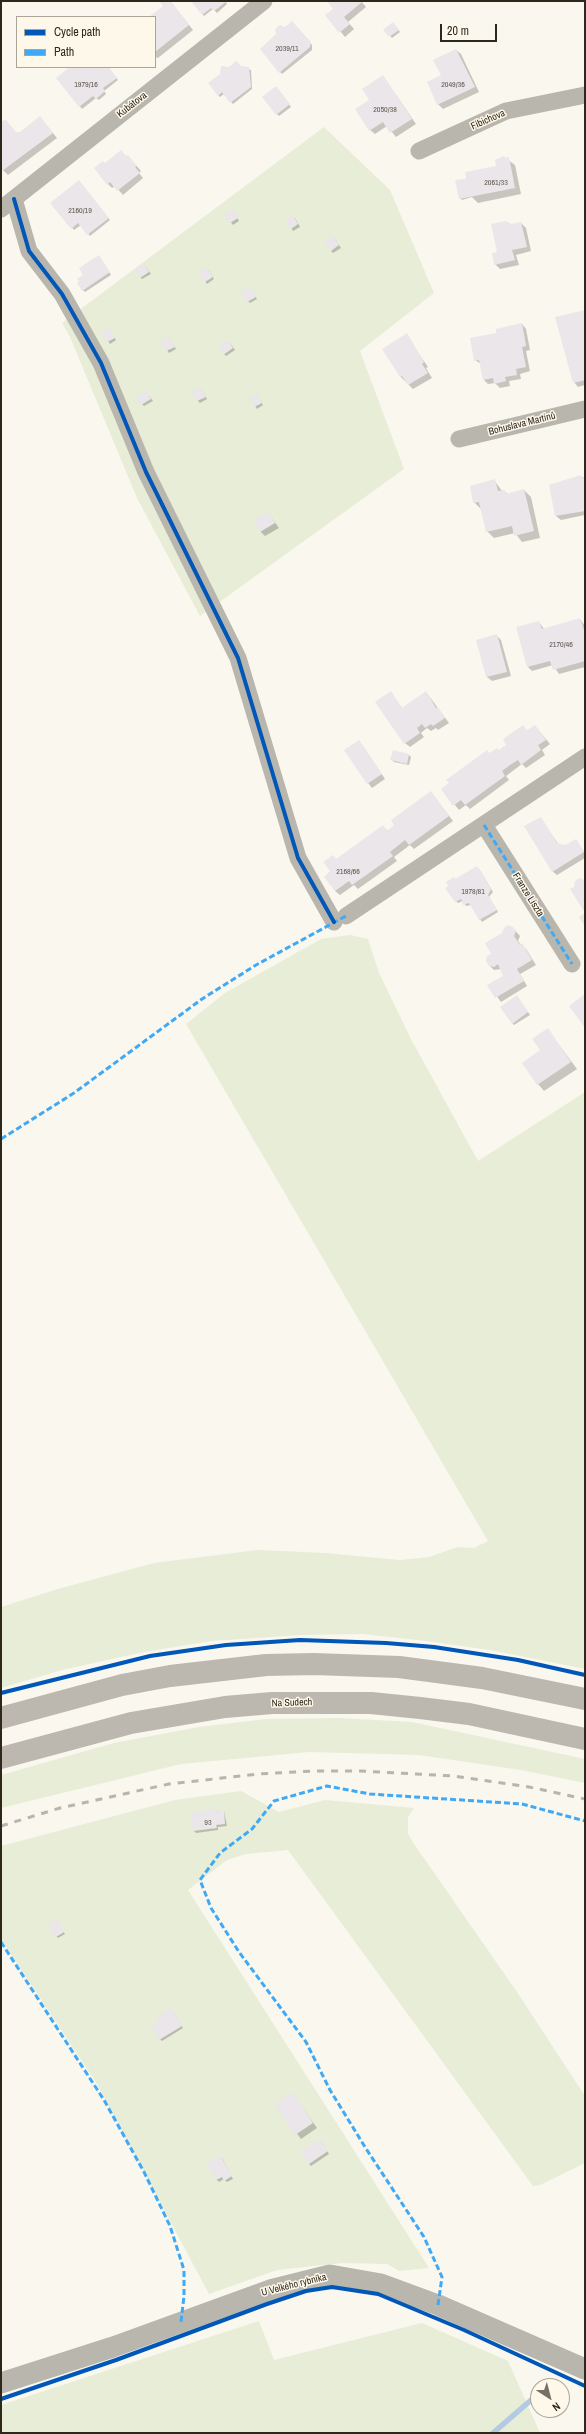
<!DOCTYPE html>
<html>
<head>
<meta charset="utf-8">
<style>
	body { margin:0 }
	#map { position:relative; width:586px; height:2434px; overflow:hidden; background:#faf7ef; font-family:"Archivo Narrow",sans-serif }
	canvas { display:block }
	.frame { position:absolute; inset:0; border:2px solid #2e281b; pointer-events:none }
	.legend { position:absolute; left:16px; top:16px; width:140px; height:52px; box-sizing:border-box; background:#fef8eb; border:1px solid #aba598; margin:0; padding:5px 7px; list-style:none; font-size:12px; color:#2e281b }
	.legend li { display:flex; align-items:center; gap:8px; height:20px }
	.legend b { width:20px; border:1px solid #aba598 }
	.north { position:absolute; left:530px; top:2378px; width:40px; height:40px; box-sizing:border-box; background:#fef8eb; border:1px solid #aba598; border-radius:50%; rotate:144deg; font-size:11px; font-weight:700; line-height:16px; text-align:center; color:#2e281b }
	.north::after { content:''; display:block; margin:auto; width:14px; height:18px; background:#757065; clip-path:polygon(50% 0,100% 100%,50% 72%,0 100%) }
	.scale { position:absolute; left:440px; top:24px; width:57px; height:18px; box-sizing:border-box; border:2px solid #2e281b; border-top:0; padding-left:5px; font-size:12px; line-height:14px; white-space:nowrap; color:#2e281b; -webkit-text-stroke:3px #fef8eb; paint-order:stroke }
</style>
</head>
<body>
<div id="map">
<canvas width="586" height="2434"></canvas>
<div class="frame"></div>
<ul class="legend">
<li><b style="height:5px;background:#0057b8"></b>Cycle path</li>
<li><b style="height:5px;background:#3fa9f5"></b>Path</li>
</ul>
<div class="north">N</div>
<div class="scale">20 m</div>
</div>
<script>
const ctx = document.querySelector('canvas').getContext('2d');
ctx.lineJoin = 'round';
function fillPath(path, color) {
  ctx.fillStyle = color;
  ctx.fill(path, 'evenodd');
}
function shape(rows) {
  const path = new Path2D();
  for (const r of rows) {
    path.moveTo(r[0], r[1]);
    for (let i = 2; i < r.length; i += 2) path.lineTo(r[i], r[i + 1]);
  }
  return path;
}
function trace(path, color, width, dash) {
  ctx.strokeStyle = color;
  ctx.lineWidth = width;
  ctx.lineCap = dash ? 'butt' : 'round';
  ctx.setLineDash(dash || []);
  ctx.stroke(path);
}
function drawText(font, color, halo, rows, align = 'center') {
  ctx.font = font + ' "Archivo Narrow",sans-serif';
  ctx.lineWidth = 3;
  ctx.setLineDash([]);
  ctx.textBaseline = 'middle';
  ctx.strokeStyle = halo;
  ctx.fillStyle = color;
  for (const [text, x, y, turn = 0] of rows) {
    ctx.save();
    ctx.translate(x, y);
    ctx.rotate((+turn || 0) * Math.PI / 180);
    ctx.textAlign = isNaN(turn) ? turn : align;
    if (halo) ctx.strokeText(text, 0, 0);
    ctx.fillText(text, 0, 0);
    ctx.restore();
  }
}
const green = shape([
	[324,127,390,190,434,293,360,351,404,469,200,616,137,498,70,337,62,323],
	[350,935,368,939,379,973,411,1039,478,1161,585,1092,585,1669,490,1650,426,1641,363,1634,300,1635,212,1641,144,1652,62,1670,1,1688,1,1607,58,1589,154,1563,258,1550,325,1553,400,1560,429,1557,458,1547,474,1548,488,1541,186,1024,225,993,321,939],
	[339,1718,412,1722,585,1759,585,1783,521,1770,419,1755,309,1752,181,1764,1,1808,1,1775,114,1743,199,1727,266,1719],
	[241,1791,279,1812,325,1800,414,1808,408,1817,408,1834,414,1844,517,1992,585,2096,585,2163,540,2185,533,2186,288,1850,246,1854,227,1860,188,1890,429,2268,399,2271,387,2264,341,2263,277,2270,209,2294,97,2084,1,1939,1,1846,175,1800],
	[259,2321,274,2360,422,2323,508,2361,540,2433,1,2433,1,2405]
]);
const shadow = shape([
	[160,1,170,1,193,30,158,58,155,57,155,17,151,17,164,7],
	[192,1,225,1,227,4,217,13,213,9,204,16],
	[328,1,361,1,366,7,348,22,354,29,345,37,327,15,334,9],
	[292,22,312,45,312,50,282,74,280,72,285,28],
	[395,25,400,32,392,38,385,30],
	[456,50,461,54,479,92,443,109,438,104,428,82,442,76],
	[72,67,108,67,118,80,104,91,106,94,99,100,96,98,82,109,58,78],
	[241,67,251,70,252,89,233,104,224,94,220,97,218,95,229,68],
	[383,76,416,124,396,137,387,126,375,134,370,130,371,100],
	[278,89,291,107,279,116,277,114],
	[3,121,16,133,20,133,44,122,57,138,8,175,1,168,1,123],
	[128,156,141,171,139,173,143,178,123,195,115,186,112,188,108,184,105,165],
	[504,157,515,165,521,194,478,203,472,197,462,200,460,198,468,182,497,166],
	[81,184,110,220,90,236,81,225,74,230,52,203],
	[234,212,239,221,233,225,225,214],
	[295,218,300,227,293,231,286,220],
	[521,223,526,228,531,251,516,255,519,265,500,269,495,264,510,226],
	[335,239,341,248,333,253,331,251],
	[101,259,111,275,85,292,83,290],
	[144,265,151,274,142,279,140,277],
	[209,270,214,279,207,284,200,273],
	[251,290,257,299,250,303,248,301],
	[585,311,585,385,578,387,574,382],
	[522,324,526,329,530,350,526,351,530,371,520,374,521,379,509,381,510,386,500,388,495,383,488,384,484,380,481,364,475,360,498,334],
	[109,329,116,340,110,344,103,333],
	[406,335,428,367,426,368,432,378,413,389,401,377,384,349],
	[170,340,176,349,169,353,162,342],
	[230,343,235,350,226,356,224,354],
	[202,390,207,399,200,403,198,401],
	[146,392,153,401,144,406,142,404],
	[258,396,263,405,257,409,250,398],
	[585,477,585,515,561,520,556,516,550,486,562,483,562,481],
	[494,480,502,491,508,494,524,490,531,497,540,538,522,542,515,533,494,538,487,531,481,509,474,502],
	[268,513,279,528,265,536,260,531],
	[580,619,585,626,585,667,559,674,553,665,532,671,528,667,539,622,544,629],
	[497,636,501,640,511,676,492,681,487,677,477,641],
	[390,692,403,709,426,692,449,723,438,730,436,728,431,731,427,728,421,733,424,737,410,747,405,743],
	[535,726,550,744,542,750,545,755,526,768,522,764,506,776,509,780,470,809,466,805,459,810,442,789,489,754,499,751],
	[363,746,385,779,372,788,368,783],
	[393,752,409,755,411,757,409,765,394,762,392,760],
	[431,792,453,821,414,849,410,845,394,857,397,861,358,889,354,885,340,895,335,891,332,872,337,860,383,827,388,831],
	[540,818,559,845,566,847,576,841,585,853,585,858,557,875,552,871],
	[479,869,493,892,489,897,498,912,482,922,471,905,466,906,463,901,458,903,456,901,456,880],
	[513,928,520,936,518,941,521,945,526,949,536,965,520,974,527,986,501,1002,489,986,505,976,501,969,494,970,489,965,493,954],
	[519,999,530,1015,514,1025,512,1023],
	[548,1030,577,1069,544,1091,538,1084,542,1051],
	[224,1811,227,1826,218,1827,218,1830,196,1833,194,1831,192,1814],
	[58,1923,65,1934,58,1938,56,1936],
	[173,2012,183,2028,162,2041,160,2039,160,2022],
	[293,2094,317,2128,301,2139,276,2105],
	[322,2142,329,2154,311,2166,309,2164],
	[222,2158,233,2179,227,2182,224,2179,219,2182,217,2180,208,2163]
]);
const stream = shape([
	[493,2433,538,2394]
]);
const building = shape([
	[159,1,170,1,189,25,155,52,155,17,149,17,163,6],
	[191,1,227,1,214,11,211,8,202,15],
	[327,1,361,1,362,2,344,17,350,24,339,33,325,15,333,9],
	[292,21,311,42,310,47,279,73,260,49,276,34,275,29,280,25,285,27],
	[393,22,399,30,389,37,383,30],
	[456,49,475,87,437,105,427,82,441,75,433,60],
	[236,61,241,66,249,67,251,87,230,103,222,92,218,96,208,83,220,74,221,66,229,67],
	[70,67,109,67,117,78,103,88,105,91,96,99,93,96,79,107,56,78],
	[383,75,412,119,390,133,383,122,369,131,355,109,369,100,362,89],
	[276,86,290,104,276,115,262,97],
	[40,116,53,133,2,171,1,121,6,120,16,132,20,132],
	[121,150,126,156,128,155,137,166,135,167,140,173,117,191,110,182,107,185,94,168,103,161,105,163],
	[504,156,505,158,509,157,515,188,459,199,455,180,466,179,465,172,496,166,495,160],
	[79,180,109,218,87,235,78,223,71,229,50,203],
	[232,209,238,218,230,223,224,214],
	[293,215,298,224,291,229,285,220],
	[506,221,511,224,521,222,527,247,512,250,515,260,494,265,492,253,497,252,491,224],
	[333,236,339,245,331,251,324,242],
	[99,255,110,272,82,291,77,283,79,281,77,279,83,275,79,268],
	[144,264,149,272,140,278,135,270],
	[207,267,213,277,205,282,199,273],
	[250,287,256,297,247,302,241,292],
	[585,310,585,380,573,383,555,317],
	[522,323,526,346,522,347,526,367,516,369,517,375,505,377,506,381,494,384,493,378,483,380,479,360,474,361,470,338,496,333,496,329],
	[109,328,115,338,107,342,101,333],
	[407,333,424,362,422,364,428,373,408,385,402,376,400,377,382,349],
	[168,336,175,347,166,351,160,342],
	[228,340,233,348,223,355,218,346],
	[200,386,206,397,197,401,191,392],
	[146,391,151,399,141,405,136,397],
	[257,393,262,403,254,407,249,397],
	[581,475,582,478,585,477,585,511,555,516,549,485],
	[495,479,498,491,505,490,506,494,524,489,534,531,514,536,512,526,486,532,479,502,473,503,470,486],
	[268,512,275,523,260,532,253,521],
	[580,618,585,633,585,661,553,670,550,661,527,667,516,627,539,621,542,629],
	[497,634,507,672,486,677,476,640],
	[391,691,402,708,426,691,436,708,438,707,445,718,433,726,431,724,425,728,422,724,417,728,420,733,404,744,375,702],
	[523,725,527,730,535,725,546,740,538,745,541,750,521,765,518,760,510,765,502,771,505,776,465,805,461,800,453,806,441,789,449,783,446,780,487,750,489,753,497,748,499,750,506,745,503,739],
	[359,740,382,774,367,784,344,750],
	[393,750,409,754,407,764,390,760],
	[431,791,449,816,409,845,405,840,390,852,393,856,352,885,349,881,335,891,324,877,330,871,323,862,333,855,336,859,383,825,387,831,394,825,391,820],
	[541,817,557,843,565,845,576,839,584,852,552,872,524,826],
	[477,866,491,889,488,895,497,910,479,920,469,903,463,905,461,899,455,902,445,888,448,886,446,882,454,877,455,879],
	[579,878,585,880,585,913,570,889,574,887,575,881],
	[585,913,585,927,579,917],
	[508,925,513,927,516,931,514,936,520,945,522,943,532,960,517,969,524,981,495,998,487,985,503,976,498,964,494,967,489,966,486,961,487,956,491,954,485,943,502,933,504,928],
	[585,994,585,1028,569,1006],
	[517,995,528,1012,512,1024,500,1007],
	[548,1028,571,1062,537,1085,522,1063,540,1050,532,1039],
	[214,1809,215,1812,224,1810,225,1824,216,1825,217,1828,193,1831,191,1813],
	[57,1919,64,1932,56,1937,48,1925],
	[171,2008,182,2026,159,2040,151,2026,159,2022,157,2017],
	[293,2092,313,2123,295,2135,275,2104],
	[320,2139,328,2151,309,2164,300,2152],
	[220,2155,232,2176,224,2181,222,2177,216,2180,207,2163]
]);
const minor = shape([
	[419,151,506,111,585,95],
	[14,199,29,251,62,294,101,363,146,472,238,658,298,858,334,922],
	[1,209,264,1],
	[459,439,585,409],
	[484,825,572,964],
	[346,916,585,757]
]);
const tertiary = shape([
	[1,2383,113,2347,270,2290,330,2275,381,2284,438,2305,585,2369]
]);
const primary = shape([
	[1,1718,122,1685,170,1676,266,1665,314,1664,399,1667,482,1678,585,1699],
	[1,1758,131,1723,225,1707,272,1703,371,1703,420,1708,469,1714,585,1739]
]);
const rail = shape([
	[1,1826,60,1808,169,1784,258,1774,313,1771,360,1771,453,1776,529,1787,585,1799]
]);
const quiet = shape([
	[484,825,572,964],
	[1,1139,74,1093,202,999,256,965,346,916],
	[1,1942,104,2100,144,2172,170,2226,184,2270,184,2296,181,2322],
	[438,2305,442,2277,424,2237,365,2147,330,2090,306,2042,239,1952,211,1908,200,1880,220,1853,252,1829,274,1801,327,1786,370,1794,522,1804,585,1821]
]);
const cycleway = shape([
	[14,199,29,251,62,294,101,363,146,472,238,658,298,858,334,922],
	[1,1693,150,1656,226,1645,300,1640,386,1643,434,1647,518,1660,585,1675],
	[1,2399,116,2360,267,2304,306,2291,332,2287,378,2294,464,2330,585,2386]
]);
const numberNames = [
	["2039/11",287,49],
	["1979/16",86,85],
	["2049/36",453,85],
	["2050/38",385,110],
	["2061/33",496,183],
	["2160/19",80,211],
	["2170/46",561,645],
	["2168/66",348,872],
	["1978/81",473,892],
	["93",208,1823]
];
const streetNames = [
	["Kubátova",132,105,-38],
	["Fibichova",488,120,-24],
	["Bohuslava Martinů",522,424,-14],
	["Franze Liszta",528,895,58],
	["Na Sudech",292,1703,-2],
	["U Velkého rybníka",294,2285,-14]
];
fillPath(green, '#e7edd6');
fillPath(shadow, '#0003');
trace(stream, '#b3cae2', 5.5);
fillPath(building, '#ebe6ea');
trace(minor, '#b9b6ae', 17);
trace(tertiary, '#b9b6ae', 21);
trace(primary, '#bcb7af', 22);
trace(rail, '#b8b4ae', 3, [7, 7]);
trace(quiet, '#3fa9f5', 3, [6, 3]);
trace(cycleway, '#0057b8', 4);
drawText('8px', '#5e5850', null, numberNames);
drawText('10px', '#2e281b', '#fef8eb', streetNames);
</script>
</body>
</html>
